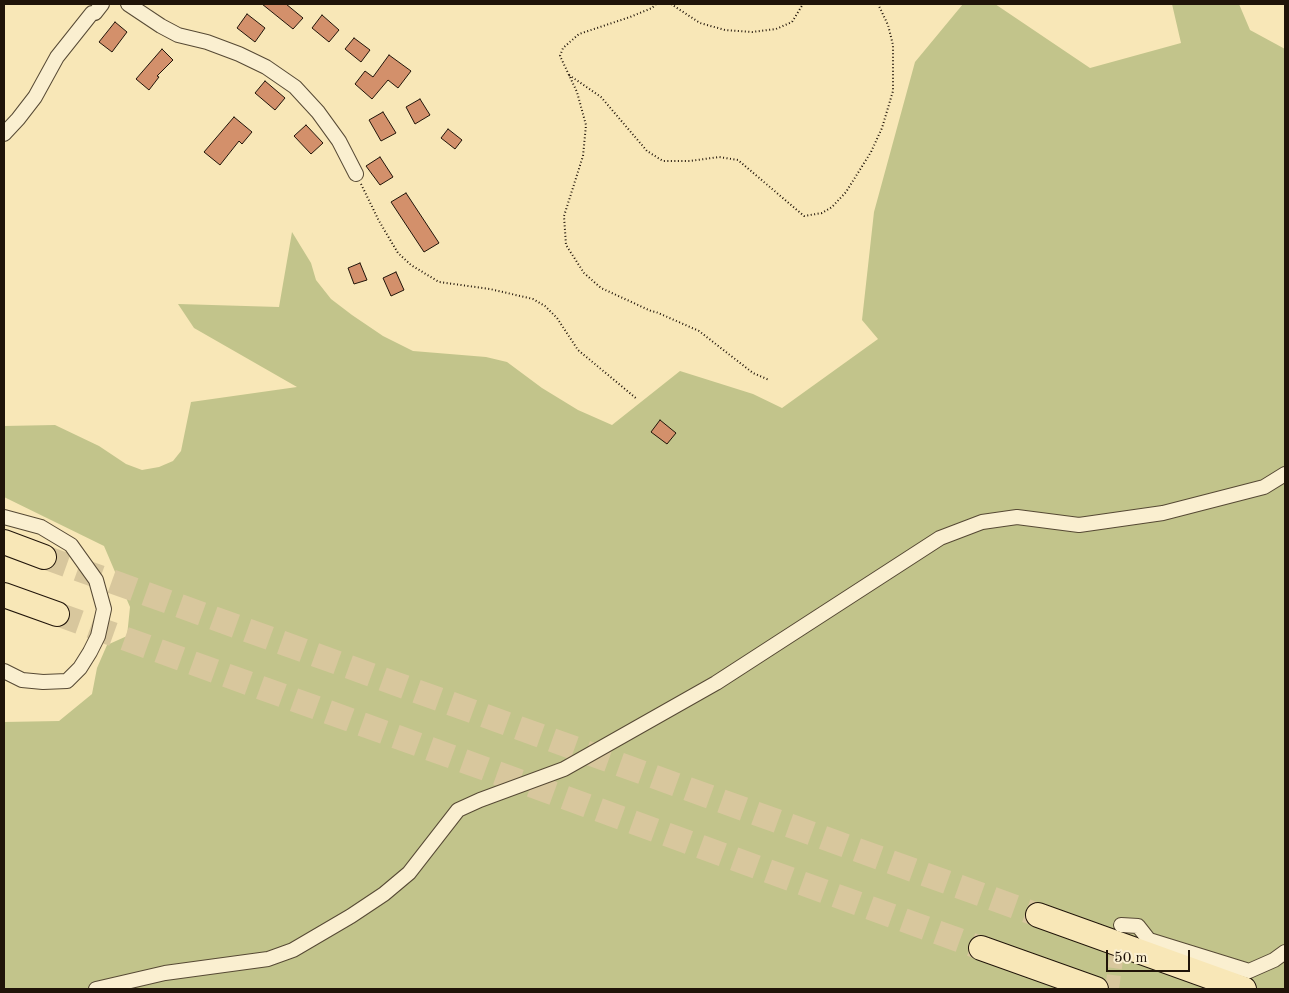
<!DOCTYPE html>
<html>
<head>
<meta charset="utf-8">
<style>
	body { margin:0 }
	#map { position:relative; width:1289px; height:993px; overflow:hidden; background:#f8e7b7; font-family:"Old Standard TT",serif }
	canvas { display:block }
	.frame { position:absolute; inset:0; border:5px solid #201409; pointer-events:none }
	.scale { position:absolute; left:1106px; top:950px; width:84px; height:22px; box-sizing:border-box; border:2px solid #201409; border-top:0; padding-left:6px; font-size:15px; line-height:18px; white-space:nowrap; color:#201409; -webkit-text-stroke:4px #faefd0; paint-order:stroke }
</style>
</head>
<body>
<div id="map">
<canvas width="1289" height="993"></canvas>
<div class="frame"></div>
<div class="scale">50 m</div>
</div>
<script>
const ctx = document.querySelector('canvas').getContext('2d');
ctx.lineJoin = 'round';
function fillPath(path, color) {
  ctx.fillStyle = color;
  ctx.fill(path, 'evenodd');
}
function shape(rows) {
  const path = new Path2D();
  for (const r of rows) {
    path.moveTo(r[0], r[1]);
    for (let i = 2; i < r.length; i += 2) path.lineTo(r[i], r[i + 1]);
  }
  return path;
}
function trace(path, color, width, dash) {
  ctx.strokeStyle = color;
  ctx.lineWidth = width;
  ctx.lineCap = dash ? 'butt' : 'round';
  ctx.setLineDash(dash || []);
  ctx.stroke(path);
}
const green = shape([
	[963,4,995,4,1090,68,1181,43,1172,4,1239,4,1250,30,1285,49,1285,989,4,989,4,722,59,721,92,694,97,668,107,645,127,636,130,607,104,546,4,497,4,426,55,425,99,446,126,464,142,470,159,467,173,461,181,451,191,402,297,387,194,328,178,304,279,307,292,232,311,263,316,280,331,299,352,315,383,336,413,351,486,357,507,362,542,388,578,410,612,425,680,371,753,394,782,408,878,339,862,320,874,212,915,62]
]);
const building = shape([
	[262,4,286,4,303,18,293,29,262,4],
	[247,14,265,28,255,42,237,28,247,14],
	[322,15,339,30,329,42,312,28,322,15],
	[115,22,127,32,112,52,99,42,115,22],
	[354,38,370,50,361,62,345,49,354,38],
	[162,49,173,60,157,76,159,77,149,90,136,79,162,49],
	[389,55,411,71,398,88,388,80,372,99,355,84,365,71,373,77,389,55],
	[265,81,285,98,275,110,255,93,265,81],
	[420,99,430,115,415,124,406,107,420,99],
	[383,112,396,133,381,141,369,120,383,112],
	[234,117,252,132,242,144,239,141,220,165,204,152,234,117],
	[306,125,323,143,311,154,294,136,306,125],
	[448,129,462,140,455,149,441,138,448,129],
	[380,157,393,177,380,185,366,166,380,157],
	[406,193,439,243,424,252,391,202,406,193],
	[360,263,367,280,354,284,348,268,360,263],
	[396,272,404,290,391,296,383,278,396,272],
	[660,420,676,433,667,444,651,432,660,420]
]);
const minorTunnel = shape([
	[1112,989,1119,938]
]);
const motorwayTunnel = shape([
	[44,557,1038,915],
	[57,614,981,948]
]);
const path = shape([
	[656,4,652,8,630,17,579,34,563,48,560,56,577,92,586,125,583,156,564,216,566,245,584,273,601,288,651,311,656,312,699,331,753,373,769,380],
	[671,4,700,23,725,30,752,32,776,29,792,22,803,4],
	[569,75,601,97,647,151,663,161,690,161,719,157,738,160,804,216,822,213,832,207,846,192,871,152,882,128,893,91,893,45,888,25,878,4],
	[361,184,379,221,398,253,411,265,439,282,490,289,533,299,545,306,557,318,578,350,637,399]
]);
const minor = shape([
	[128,4,161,26,178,35,207,42,239,54,266,67,295,87,318,112,339,141,356,174],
	[4,134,18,119,35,97,57,57,92,13,95,13,102,4],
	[4,517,41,527,71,545,96,580,104,609,98,636,90,652,80,668,67,681,43,682,22,680,4,671],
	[1121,925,1138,926,1149,940,1249,971,1274,960,1285,952],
	[96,989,165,973,268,959,293,950,351,916,384,894,409,873,458,810,480,800,564,769,716,683,940,538,982,522,1017,517,1079,525,1163,513,1264,487,1285,474]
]);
const motorway = shape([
	[4,542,44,557],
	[4,595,57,614],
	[1038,915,1244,989],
	[981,948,1096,989]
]);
fillPath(green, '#c2c48b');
fillPath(building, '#d3906b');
trace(building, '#201409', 1);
trace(minorTunnel, '#d8c79d', 14, [14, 7]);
trace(motorwayTunnel, '#d8c79d', 24, [24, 12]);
trace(minor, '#564934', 16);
trace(motorway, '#201409', 26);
trace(path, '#201409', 2, [1, 2.5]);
trace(minor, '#faefd0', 14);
trace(motorway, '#f8e7b7', 24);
</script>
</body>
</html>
